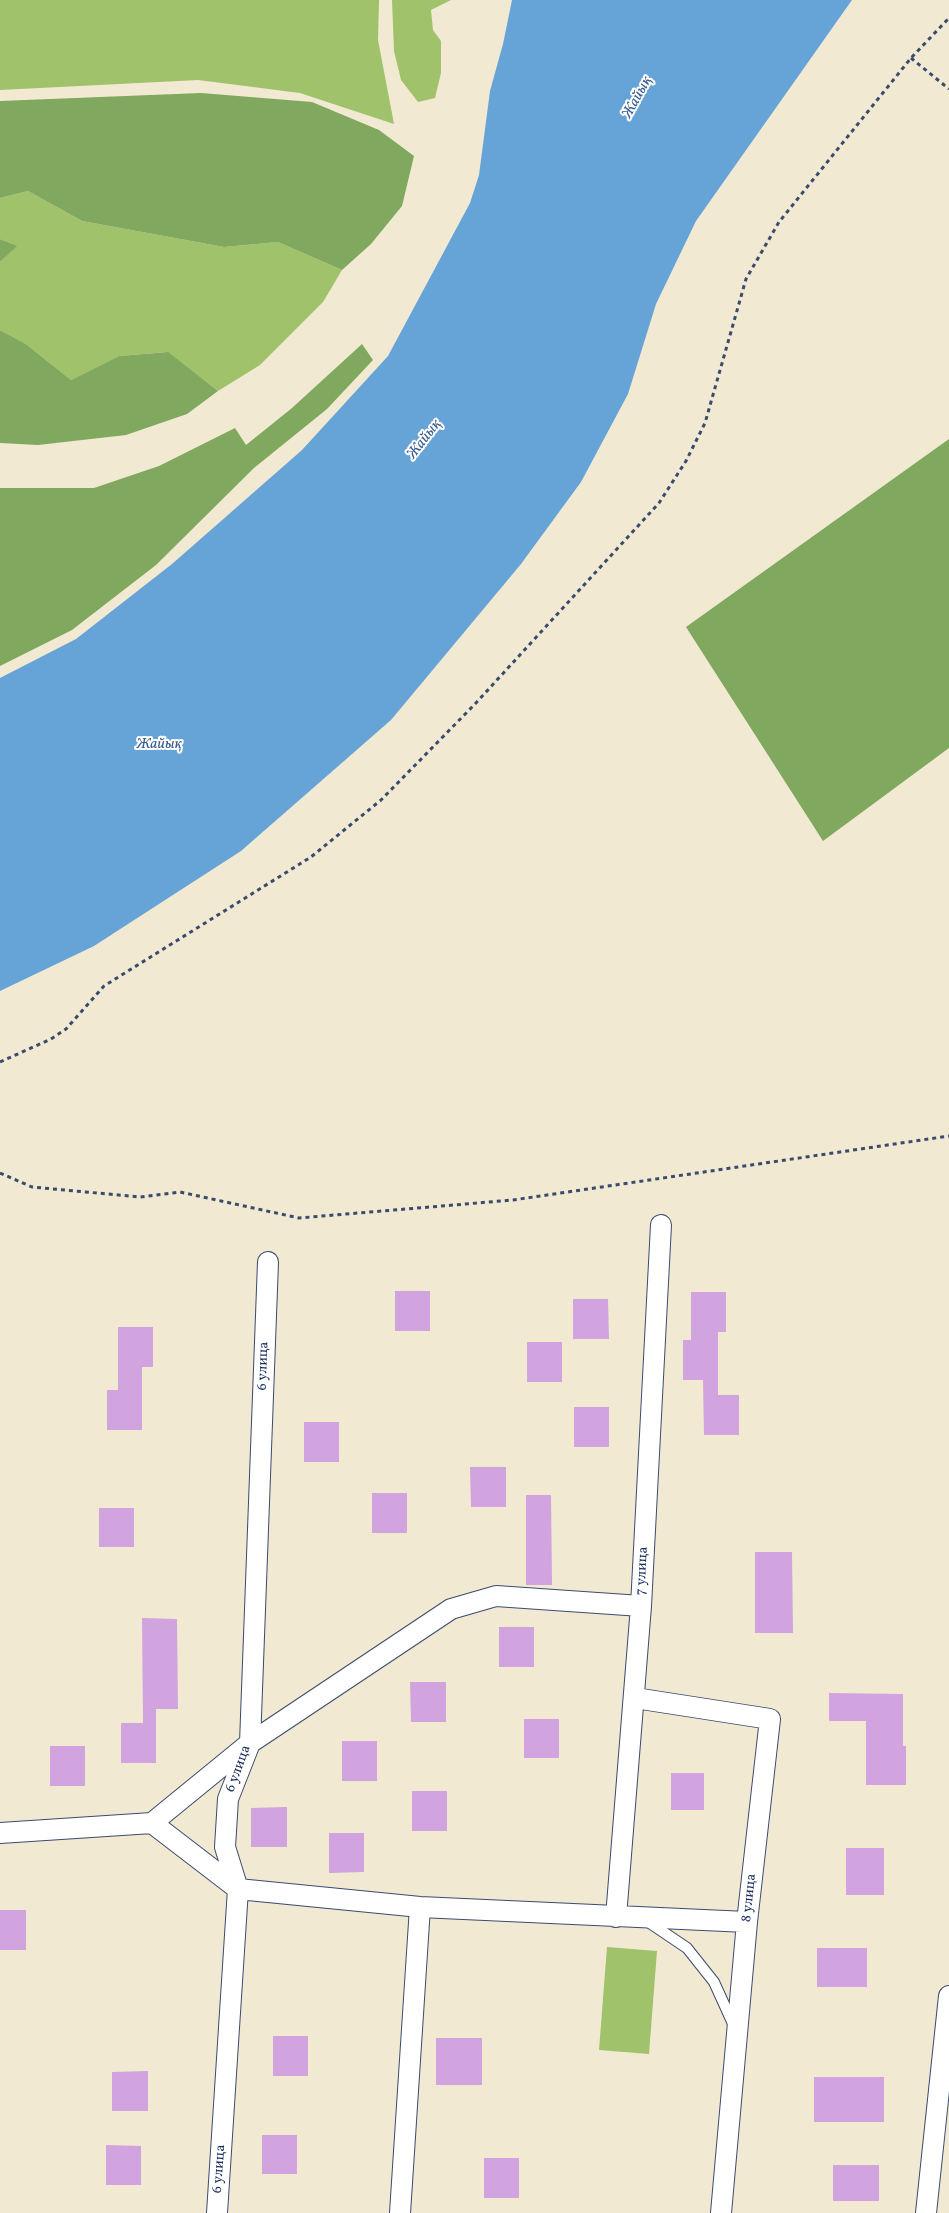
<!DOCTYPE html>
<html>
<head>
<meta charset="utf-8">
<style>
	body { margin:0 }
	canvas { display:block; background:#f1e9d1 }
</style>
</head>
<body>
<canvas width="949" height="2213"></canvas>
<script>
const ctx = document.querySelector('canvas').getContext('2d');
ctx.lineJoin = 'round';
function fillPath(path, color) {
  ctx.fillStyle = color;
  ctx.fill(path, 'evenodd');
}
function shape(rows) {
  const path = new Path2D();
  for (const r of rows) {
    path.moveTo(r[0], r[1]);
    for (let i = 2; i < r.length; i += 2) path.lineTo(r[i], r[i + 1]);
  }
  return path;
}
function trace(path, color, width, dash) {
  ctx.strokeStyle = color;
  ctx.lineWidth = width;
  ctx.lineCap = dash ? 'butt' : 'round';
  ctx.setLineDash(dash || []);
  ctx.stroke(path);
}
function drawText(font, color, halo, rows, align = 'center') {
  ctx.font = font + ' Vollkorn,serif';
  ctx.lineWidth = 4;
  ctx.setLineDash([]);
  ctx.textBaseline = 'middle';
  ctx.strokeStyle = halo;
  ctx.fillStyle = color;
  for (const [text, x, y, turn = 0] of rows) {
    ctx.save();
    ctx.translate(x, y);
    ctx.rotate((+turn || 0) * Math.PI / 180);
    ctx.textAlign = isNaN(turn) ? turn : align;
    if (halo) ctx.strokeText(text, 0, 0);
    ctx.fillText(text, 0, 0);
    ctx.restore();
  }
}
const green = shape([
	[0,0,379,0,378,40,394,124,300,93,198,80,0,90],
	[392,0,451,0,431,10,433,30,441,41,441,73,435,98,418,102,401,80,394,51],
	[28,191,82,221,224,247,278,242,342,270,323,302,260,365,218,391,167,352,119,356,71,380,26,344,0,330,0,262,16,246,0,239,0,198],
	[607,1947,657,1951,649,2054,599,2050]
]);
const forest = shape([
	[201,93,312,102,379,130,414,156,402,206,371,244,342,270,278,242,224,247,82,221,28,191,0,198,0,101],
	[0,239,17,246,0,262],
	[0,330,26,344,71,380,119,356,168,352,218,391,187,414,126,435,38,445,0,443],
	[362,344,373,360,327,409,254,468,156,565,72,630,0,666,0,488,94,488,159,466,235,428,246,445,292,408],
	[949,439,949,748,823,841,686,627]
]);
const water = shape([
	[512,0,852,0,696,221,656,304,628,394,581,482,521,564,391,720,241,851,94,946,0,991,0,678,76,639,172,564,302,450,388,356,470,203,479,175,490,91,503,44]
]);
const building = shape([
	[395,1291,430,1291,430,1331,395,1331],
	[691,1292,726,1292,726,1332,718,1332,718,1395,739,1395,739,1435,704,1435,703,1380,683,1380,683,1340,691,1340],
	[573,1299,608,1299,609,1339,573,1339],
	[118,1327,153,1327,153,1367,142,1367,142,1430,107,1430,107,1390,118,1390],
	[527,1342,562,1342,562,1382,527,1382],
	[574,1407,609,1407,609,1447,574,1447],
	[304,1422,339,1422,339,1462,304,1462],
	[470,1467,506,1467,506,1507,471,1507],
	[372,1493,407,1493,407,1533,372,1533],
	[526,1495,551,1495,552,1585,526,1585],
	[99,1508,134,1508,134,1547,99,1547],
	[755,1552,792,1552,793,1633,755,1633],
	[142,1618,177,1619,178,1709,156,1709,156,1763,121,1763,121,1723,143,1723],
	[499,1627,534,1627,534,1667,499,1667],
	[410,1682,446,1682,446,1722,411,1722],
	[829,1693,903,1694,903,1746,906,1746,906,1785,866,1785,866,1721,829,1721],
	[524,1719,559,1719,559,1758,524,1758],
	[342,1741,377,1741,377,1781,342,1781],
	[50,1746,85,1746,85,1786,50,1786],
	[671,1773,704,1773,704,1810,671,1810],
	[412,1791,447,1791,447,1831,412,1831],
	[287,1807,287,1847,251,1847,251,1808],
	[329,1833,364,1833,364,1872,329,1873],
	[846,1848,884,1848,884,1895,846,1895],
	[0,1910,26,1910,26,1950,0,1950],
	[817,1948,867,1948,867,1987,817,1987],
	[273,2036,308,2036,308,2076,273,2076],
	[436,2038,482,2038,482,2085,436,2085],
	[148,2071,148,2111,112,2111,112,2072],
	[814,2077,884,2077,884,2122,814,2122],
	[262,2135,297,2135,297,2174,262,2174],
	[106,2145,141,2146,141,2185,106,2185],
	[484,2158,519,2158,519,2198,484,2198],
	[833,2165,879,2165,879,2201,833,2201]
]);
const path = shape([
	[911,58,949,89],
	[0,1062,51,1039,66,1029,104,986,311,857,381,800,475,704,659,503,686,461,705,423,746,279,779,222,911,58,949,18],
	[0,1173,32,1187,140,1197,180,1192,299,1218,513,1200,949,1136]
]);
const service = shape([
	[647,1921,687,1948,714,1982,734,2026]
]);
const minor = shape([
	[635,1698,770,1719,747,1922,721,2213],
	[152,1823,238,1889,420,1907,747,1922],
	[0,1833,152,1823,250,1743,451,1609,496,1596,641,1606],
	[616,1917,641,1606,661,1225],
	[217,2213,238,1889,225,1847,228,1799,250,1743,268,1262],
	[400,2213,420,1907],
	[926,2213,949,1996]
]);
const streetNames = [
	["6 улица",264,1366,-88],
	["7 улица",643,1571,-87],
	["6 улица",239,1769,-70],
	["8 улица",750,1898,-84],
	["6 улица",220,2169,-86]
];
const waterNames = [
	["Жайық",638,98,-61],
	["Жайық",425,440,-52],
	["Жайық",159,745]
];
fillPath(green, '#a0c26b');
fillPath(forest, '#80a85f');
fillPath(water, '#66a4d8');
fillPath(building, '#d1a3df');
trace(service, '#3b4b6f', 12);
trace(minor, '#3b4b6f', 22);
trace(path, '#3b4b6f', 3, [4, 4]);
trace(service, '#fff', 10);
trace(minor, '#fff', 20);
drawText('14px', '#1b2f5e', '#fff', streetNames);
drawText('italic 15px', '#395e8f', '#fff', waterNames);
</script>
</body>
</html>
